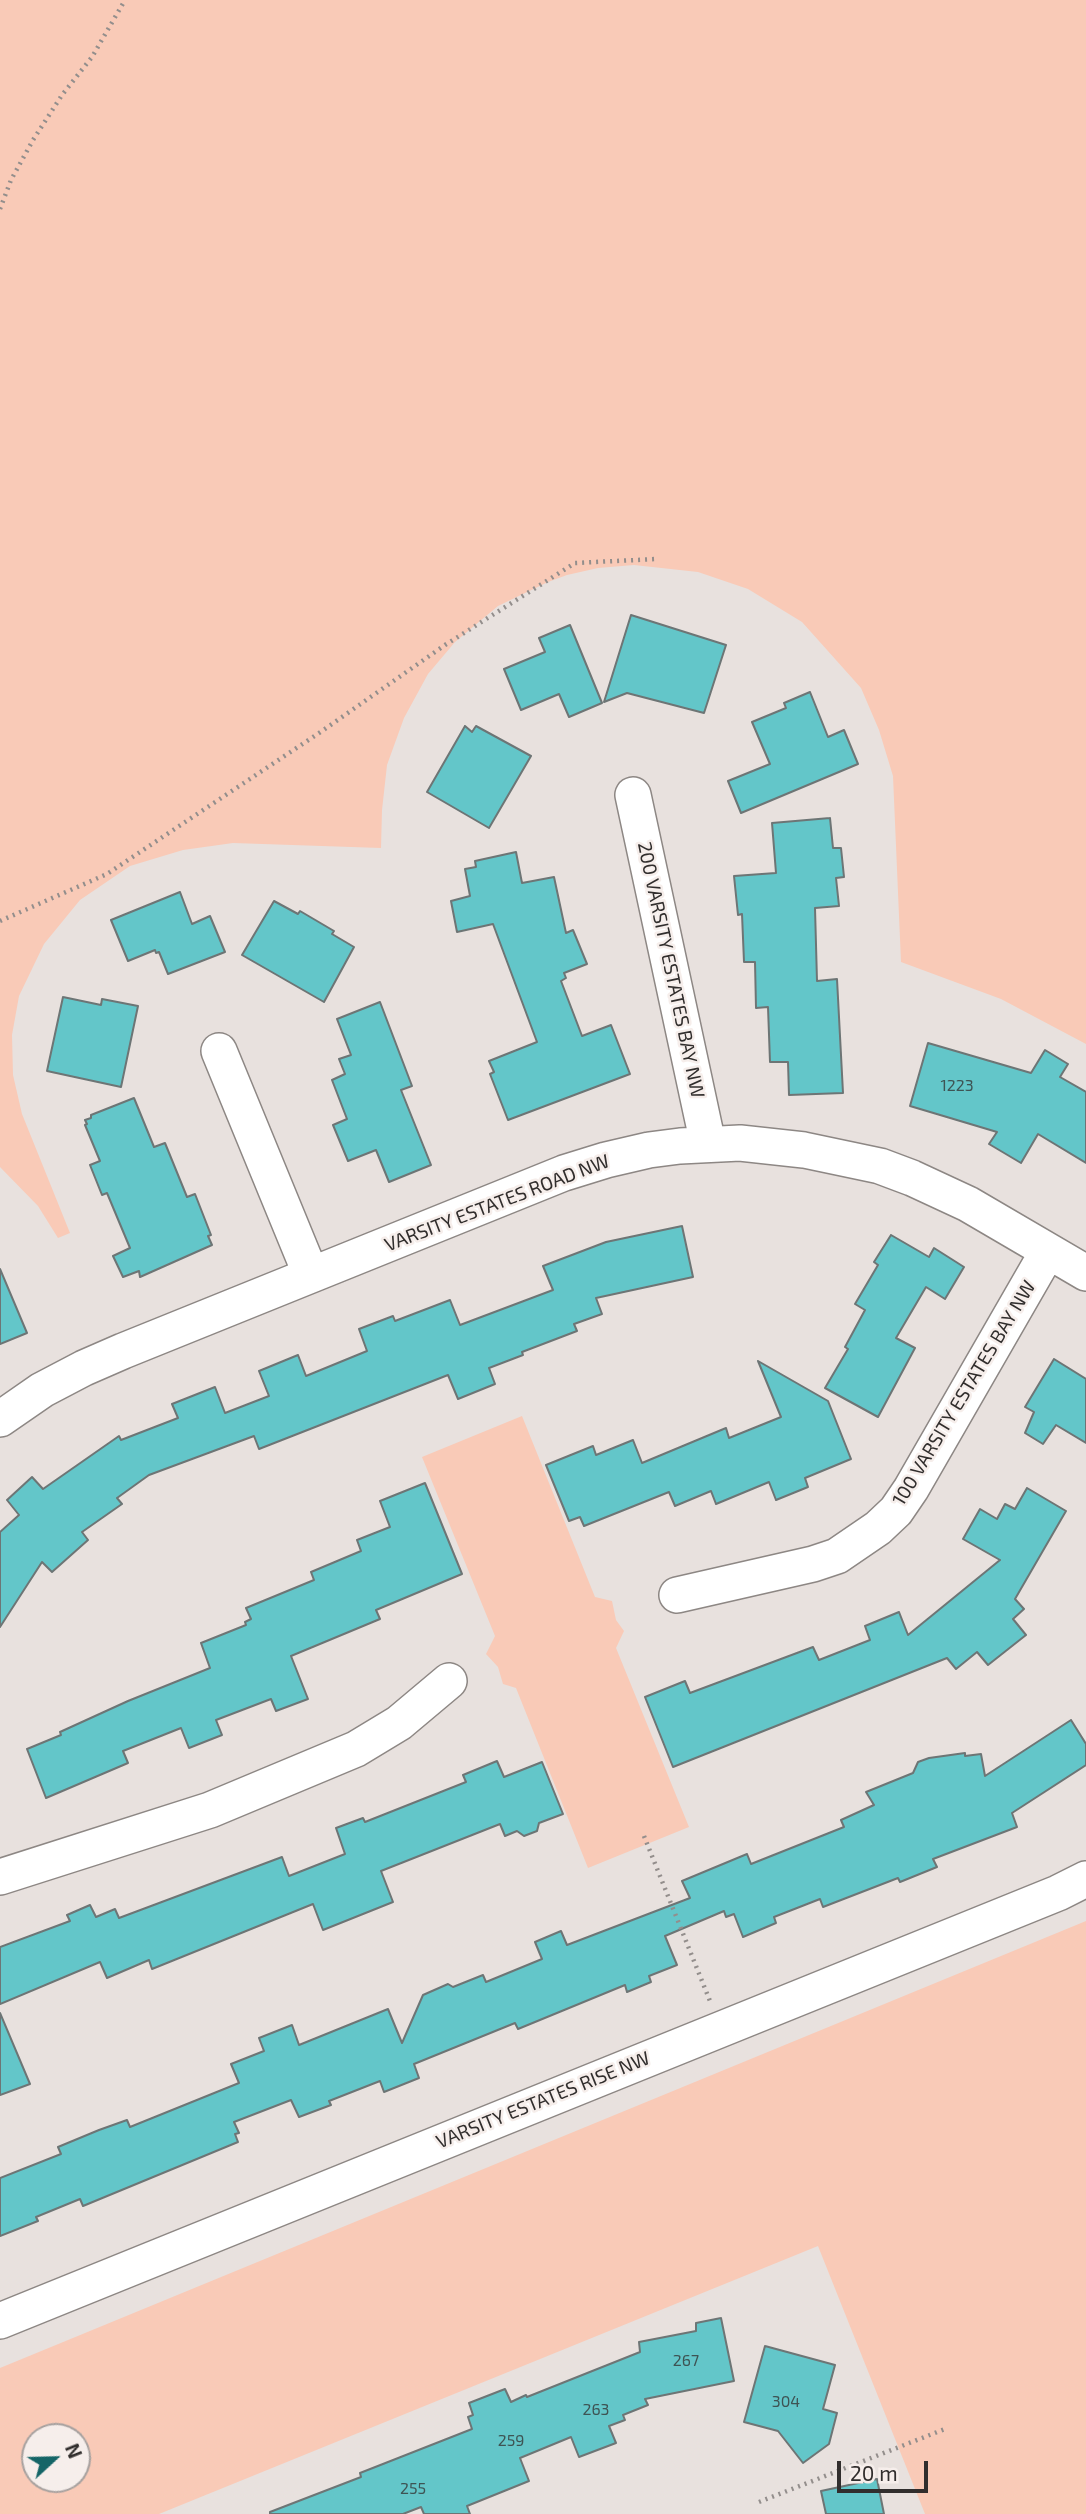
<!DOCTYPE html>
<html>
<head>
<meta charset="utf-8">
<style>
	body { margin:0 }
	#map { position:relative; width:1086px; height:2514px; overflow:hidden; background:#e8e1de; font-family:"Exo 2",sans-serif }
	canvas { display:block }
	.north { position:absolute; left:21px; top:2423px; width:70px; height:70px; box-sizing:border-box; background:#f6eeeb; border:2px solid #a7a19f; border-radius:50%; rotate:68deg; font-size:19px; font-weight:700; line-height:28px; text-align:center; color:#312e2d }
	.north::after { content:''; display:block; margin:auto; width:24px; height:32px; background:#156567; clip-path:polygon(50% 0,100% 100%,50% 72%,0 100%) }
	.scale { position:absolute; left:837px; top:2461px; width:91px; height:32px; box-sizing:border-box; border:4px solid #312e2d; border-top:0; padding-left:9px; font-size:21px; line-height:24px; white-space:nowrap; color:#312e2d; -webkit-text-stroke:5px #f6eeeb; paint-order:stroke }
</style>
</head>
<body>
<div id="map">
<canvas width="1086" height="2514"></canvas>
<div class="north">N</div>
<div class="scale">20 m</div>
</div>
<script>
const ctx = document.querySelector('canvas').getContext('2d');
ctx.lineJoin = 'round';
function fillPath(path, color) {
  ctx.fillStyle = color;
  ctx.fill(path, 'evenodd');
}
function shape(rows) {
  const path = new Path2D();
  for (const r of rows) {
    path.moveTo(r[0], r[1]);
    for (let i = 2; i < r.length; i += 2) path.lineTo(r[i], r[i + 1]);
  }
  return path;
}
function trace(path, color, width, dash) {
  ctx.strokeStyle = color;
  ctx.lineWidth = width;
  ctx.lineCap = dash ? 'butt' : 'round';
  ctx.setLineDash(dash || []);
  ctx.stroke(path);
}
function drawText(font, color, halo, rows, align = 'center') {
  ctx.font = font + ' "Exo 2",sans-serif';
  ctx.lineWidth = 5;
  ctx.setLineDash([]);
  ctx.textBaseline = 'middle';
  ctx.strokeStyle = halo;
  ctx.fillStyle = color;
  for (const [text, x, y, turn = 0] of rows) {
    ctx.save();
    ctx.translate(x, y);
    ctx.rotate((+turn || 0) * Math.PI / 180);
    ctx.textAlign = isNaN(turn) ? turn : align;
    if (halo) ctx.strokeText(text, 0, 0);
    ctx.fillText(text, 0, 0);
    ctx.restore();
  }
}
const green = shape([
	[0,0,1086,0,1086,1044,1001,999,901,962,893,776,879,730,861,688,802,622,748,589,698,572,634,565,598,568,567,575,548,582,498,606,455,642,428,674,404,718,387,765,382,810,381,848,233,843,183,850,130,866,80,900,44,944,19,996,12,1035,13,1075,22,1114,70,1233,58,1238,38,1206,0,1167],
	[522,1416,595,1597,612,1601,616,1620,624,1631,616,1648,689,1827,588,1868,516,1688,503,1684,498,1667,486,1654,495,1636,422,1457],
	[1086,1921,1086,2514,925,2514,818,2246,159,2514,0,2514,0,2368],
	[77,2437,77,2479,35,2479,35,2437]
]);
const building = shape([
	[631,615,726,645,704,713,627,693,604,702,631,615],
	[570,625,602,703,569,717,559,694,521,710,504,669,545,652,539,638,570,625],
	[810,692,828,737,844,730,858,764,741,813,728,781,770,764,752,722,786,708,784,703,810,692],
	[465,726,472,732,476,726,531,756,489,828,427,792,465,726],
	[830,818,833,848,841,848,844,877,836,878,839,906,815,908,817,981,837,979,843,1093,789,1095,788,1062,770,1062,768,1007,756,1008,755,962,744,962,742,914,738,915,734,876,776,873,772,823,830,818],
	[516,852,522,883,554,877,566,933,573,930,587,964,564,973,566,978,561,981,582,1036,611,1025,630,1074,508,1120,490,1074,494,1072,489,1061,537,1042,493,924,457,932,451,901,470,896,465,869,476,867,475,861,516,852],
	[180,892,192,924,210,916,225,952,168,974,159,952,156,953,155,950,128,961,111,920,180,892],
	[274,901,298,914,300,911,334,931,332,934,354,947,324,1002,242,955,274,901],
	[63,997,101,1005,102,999,138,1006,121,1087,47,1071,63,997],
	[380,1002,412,1086,401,1090,431,1165,389,1182,376,1150,348,1161,333,1125,347,1119,332,1080,345,1074,339,1059,351,1055,337,1019,380,1002],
	[928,1043,1031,1073,1045,1050,1068,1064,1060,1077,1086,1092,1086,1163,1038,1134,1021,1163,989,1144,997,1132,910,1106,928,1043],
	[134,1098,154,1147,165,1143,187,1197,195,1194,211,1235,208,1236,212,1245,140,1277,139,1271,123,1277,113,1256,130,1248,107,1193,102,1195,90,1165,100,1161,85,1125,87,1124,85,1120,91,1118,91,1115,134,1098],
	[682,1226,693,1277,596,1298,602,1314,574,1324,577,1331,522,1352,523,1355,489,1368,495,1384,458,1399,448,1375,259,1449,254,1436,149,1475,117,1498,122,1504,82,1532,88,1540,52,1572,42,1562,0,1627,0,1532,19,1515,7,1500,32,1477,43,1489,119,1436,121,1440,178,1418,172,1404,215,1387,225,1413,269,1396,259,1371,298,1355,306,1376,367,1351,359,1329,393,1316,395,1321,450,1300,460,1325,553,1290,543,1266,606,1242,682,1226],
	[891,1235,929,1257,934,1248,964,1267,945,1299,926,1287,896,1338,915,1348,878,1417,825,1388,848,1349,845,1347,865,1310,855,1304,878,1265,874,1262,891,1235],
	[0,1269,27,1333,0,1344,0,1269],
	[1054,1359,1086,1379,1086,1443,1056,1425,1043,1444,1025,1433,1034,1412,1025,1407,1054,1359],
	[758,1361,828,1401,851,1459,805,1478,808,1487,776,1500,769,1482,716,1504,711,1491,675,1506,669,1492,584,1526,580,1517,569,1521,546,1465,593,1446,596,1455,633,1440,642,1463,726,1428,729,1438,781,1417,758,1361],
	[425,1483,462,1574,376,1610,380,1619,291,1656,308,1699,276,1711,271,1699,216,1720,222,1735,189,1748,181,1728,123,1751,128,1763,46,1798,27,1749,61,1735,60,1732,128,1701,210,1668,201,1643,246,1625,245,1622,251,1619,246,1608,314,1580,311,1572,361,1551,357,1540,390,1527,380,1501,425,1483],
	[1027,1488,1066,1511,1015,1599,1024,1609,1013,1619,1026,1635,988,1665,977,1652,956,1669,947,1658,673,1767,645,1697,685,1681,690,1693,813,1647,819,1660,870,1640,865,1626,899,1612,908,1635,1000,1560,963,1539,980,1509,997,1519,1005,1504,1015,1509,1027,1488],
	[1071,1720,1086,1744,1086,1765,1012,1813,1017,1827,933,1859,937,1867,900,1882,898,1878,823,1907,820,1899,774,1917,776,1923,743,1937,734,1914,726,1917,724,1911,665,1936,677,1965,649,1976,651,1982,627,1992,625,1985,518,2029,515,2023,414,2064,419,2078,384,2092,380,2081,329,2101,331,2105,299,2117,291,2100,234,2122,239,2133,235,2134,238,2142,83,2206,80,2199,36,2217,38,2221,0,2236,0,2178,61,2154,58,2147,99,2130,127,2120,130,2127,239,2083,231,2064,264,2051,259,2038,292,2025,299,2045,388,2009,402,2043,423,1995,448,1984,453,1987,483,1975,486,1982,542,1959,535,1942,561,1931,567,1945,690,1898,682,1881,747,1854,751,1864,844,1827,841,1820,874,1805,866,1792,913,1773,918,1762,929,1758,965,1753,965,1756,981,1754,985,1776,1071,1720],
	[497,1761,504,1777,542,1762,563,1814,539,1823,537,1831,524,1836,517,1831,505,1836,500,1824,381,1871,393,1902,323,1930,313,1904,152,1969,149,1960,107,1978,100,1962,0,2004,0,1947,70,1921,67,1915,90,1905,96,1917,115,1909,119,1918,282,1857,289,1876,345,1854,336,1828,363,1818,365,1822,466,1782,463,1775,497,1761],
	[0,2013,30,2084,0,2095,0,2013],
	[721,2318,734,2381,645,2399,648,2405,623,2415,625,2420,609,2426,616,2443,579,2457,571,2437,520,2458,529,2481,467,2506,470,2514,424,2514,421,2507,403,2514,270,2514,270,2512,361,2477,360,2473,472,2429,468,2417,473,2415,469,2403,505,2389,511,2402,526,2395,527,2397,640,2352,639,2342,696,2331,696,2323,721,2318],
	[765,2346,835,2365,823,2409,837,2413,829,2444,803,2463,778,2431,744,2422,765,2346],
	[877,2479,884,2514,826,2514,821,2491,877,2479]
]);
const path = shape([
	[0,209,11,180,33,140,62,95,92,57,125,0],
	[0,921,107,874,322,731,445,645,575,563,656,559],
	[644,1836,710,2001],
	[759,2502,945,2429]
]);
const minor = shape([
	[633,795,708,1144],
	[219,1051,311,1275],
	[0,1419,42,1390,84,1368,123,1351,564,1173,606,1160,649,1150,680,1146,740,1143,804,1150,880,1166,912,1178,968,1204,1086,1273],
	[677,1595,813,1564,837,1556,878,1528,896,1511,911,1489,1048,1251],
	[0,1877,210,1810,356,1749,399,1723,449,1681],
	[0,2321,1058,1893,1086,1879]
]);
const numberNames = [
	["1223",957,1086],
	["267",686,2361],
	["304",786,2402],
	["263",596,2410],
	["259",511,2441],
	["255",413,2489]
];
const streetNames = [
	["200 VARSITY ESTATES BAY NW",671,970,78],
	["VARSITY ESTATES ROAD NW",497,1203,-21],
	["100 VARSITY ESTATES BAY NW",964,1393,-59],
	["VARSITY ESTATES RISE NW",543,2100,-22]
];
fillPath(green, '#f9cab7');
fillPath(building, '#63c6c9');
trace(building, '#6d7575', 2);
trace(minor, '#8d8784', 38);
trace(path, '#938e8c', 4.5, [2, 5]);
trace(minor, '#fff', 35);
drawText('16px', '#3e5454', null, numberNames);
drawText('19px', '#312e2d', '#f6eeeb', streetNames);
</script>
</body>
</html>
